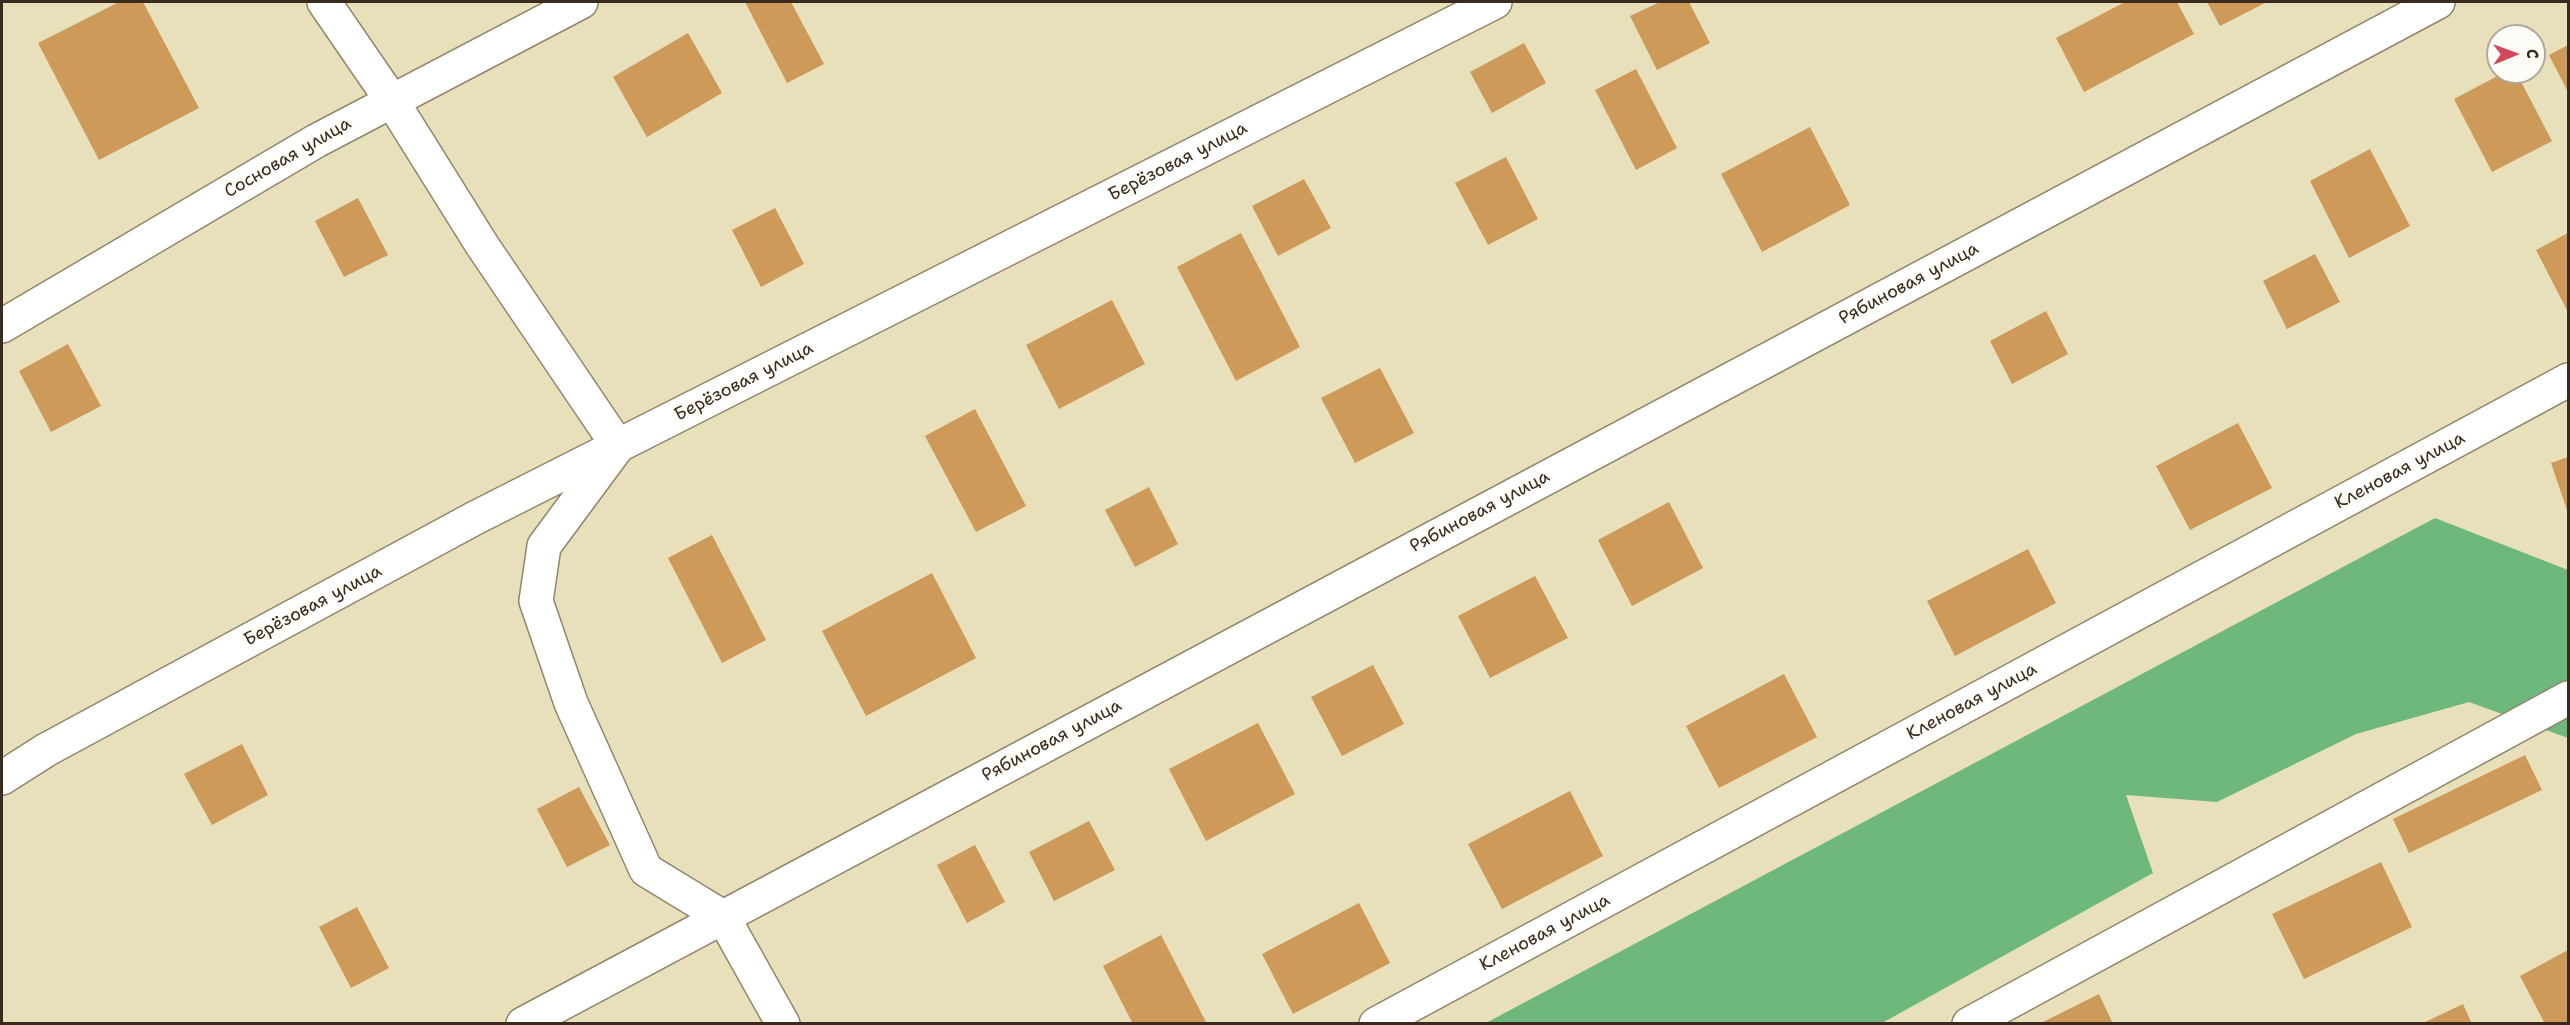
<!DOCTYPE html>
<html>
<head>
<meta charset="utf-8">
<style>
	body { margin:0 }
	#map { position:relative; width:2570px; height:1025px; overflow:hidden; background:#e7e0ba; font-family:"Shantell Sans",sans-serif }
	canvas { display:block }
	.frame { position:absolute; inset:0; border:3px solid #3b2a1e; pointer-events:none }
	.north { position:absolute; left:2486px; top:24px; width:60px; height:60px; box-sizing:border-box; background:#fdfcf7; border:2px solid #afa8a0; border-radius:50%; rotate:89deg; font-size:16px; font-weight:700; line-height:24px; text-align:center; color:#3b2a1e }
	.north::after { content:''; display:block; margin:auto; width:21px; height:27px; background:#d1495b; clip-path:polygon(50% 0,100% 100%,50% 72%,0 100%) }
</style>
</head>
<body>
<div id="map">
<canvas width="2570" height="1025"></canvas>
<div class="frame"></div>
<div class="north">С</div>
</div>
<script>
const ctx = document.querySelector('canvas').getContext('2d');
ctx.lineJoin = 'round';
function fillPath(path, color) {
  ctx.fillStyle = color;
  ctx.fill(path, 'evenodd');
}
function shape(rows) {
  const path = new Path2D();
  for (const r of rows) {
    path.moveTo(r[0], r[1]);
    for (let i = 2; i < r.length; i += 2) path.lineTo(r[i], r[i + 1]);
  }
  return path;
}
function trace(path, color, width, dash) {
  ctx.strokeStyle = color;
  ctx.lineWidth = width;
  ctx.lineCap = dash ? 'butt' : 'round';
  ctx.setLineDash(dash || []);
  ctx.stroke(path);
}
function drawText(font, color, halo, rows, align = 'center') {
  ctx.font = font + ' "Shantell Sans",sans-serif';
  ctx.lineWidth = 4.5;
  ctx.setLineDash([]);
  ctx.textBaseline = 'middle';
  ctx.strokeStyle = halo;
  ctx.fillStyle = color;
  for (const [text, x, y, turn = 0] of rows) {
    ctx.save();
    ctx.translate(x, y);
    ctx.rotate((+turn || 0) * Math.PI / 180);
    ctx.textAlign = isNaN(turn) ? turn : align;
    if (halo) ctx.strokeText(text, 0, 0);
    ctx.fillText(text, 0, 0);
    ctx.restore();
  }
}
const forest = shape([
	[2435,518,2568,570,2568,738,2469,702,2356,734,2217,802,2126,795,2153,873,1882,1023,1484,1024]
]);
const building = shape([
	[119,2,143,2,199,108,99,160,38,43],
	[745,2,791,2,824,64,787,83],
	[1660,2,1689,2,1710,43,1657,70,1630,16],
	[2125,2,2177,2,2194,34,2084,92,2056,38],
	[2207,2,2267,2,2220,26],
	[688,33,722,93,647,137,613,77],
	[1524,43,1546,83,1492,113,1470,72],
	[2568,45,2568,92,2549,55],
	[1636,69,1677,148,1636,170,1595,90],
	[2505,72,2516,72,2552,141,2492,172,2454,99],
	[1810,127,1850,205,1762,252,1721,174],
	[2370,149,2410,226,2349,258,2310,181],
	[1506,157,1538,219,1488,245,1455,183],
	[1304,179,1331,228,1278,256,1252,206],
	[358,198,388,255,344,277,315,221],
	[775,208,804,264,761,287,732,230],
	[1241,233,1300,347,1236,381,1177,267],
	[2568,233,2568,312,2536,250],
	[2315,254,2340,302,2287,329,2263,281],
	[1112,300,1145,364,1059,409,1026,345],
	[2046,311,2068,354,2012,384,1990,341],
	[68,344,101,406,51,432,19,371],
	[1380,368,1414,433,1355,463,1321,398],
	[975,409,1026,506,976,532,925,436],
	[2238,423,2272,488,2190,530,2156,466],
	[2568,457,2568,513,2551,463],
	[1149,487,1178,544,1135,567,1105,510],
	[1669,502,1703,568,1632,606,1598,540],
	[712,535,766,640,722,663,668,558],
	[2028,549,2056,603,1955,656,1927,601],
	[932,573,976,658,866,716,822,631],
	[1535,576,1568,638,1490,678,1458,616],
	[1373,665,1404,724,1342,756,1311,697],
	[1784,674,1817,737,1719,788,1686,726],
	[1258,723,1295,794,1206,841,1169,769],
	[242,744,268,795,212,825,184,774],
	[2525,755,2542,790,2409,853,2393,819],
	[579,787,610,845,567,867,537,809],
	[1570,791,1603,856,1502,909,1468,844],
	[1089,821,1115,870,1054,901,1029,852],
	[975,845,1005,902,967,923,937,865],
	[2381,862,2412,927,2304,979,2272,914],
	[1359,903,1390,963,1293,1014,1262,954],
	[357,907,389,968,351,988,319,927],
	[1161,935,1207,1024,1133,1024,1103,966],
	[2568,950,2568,1024,2545,1024,2520,976],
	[2099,994,2113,1024,2039,1024],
	[2463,1004,2472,1024,2421,1024]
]);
const minor = shape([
	[324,2,392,101,482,245,618,446,544,546,536,601,571,703,646,870,723,917,783,1024],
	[2,326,316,141,581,2],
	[2,778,46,750,475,518,1495,2],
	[523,1024,2438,2],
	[1376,1024,2568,380],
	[1969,1024,2568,698]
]);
const streetNames = [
	["Сосновая улица",288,158,-30],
	["Берёзовая улица",1178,162,-27],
	["Рябиновая улица",1909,284,-28],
	["Берёзовая улица",744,382,-27],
	["Кленовая улица",2400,471,-28],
	["Рябиновая улица",1480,512,-28],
	["Берёзовая улица",313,606,-28],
	["Кленовая улица",1972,702,-28],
	["Рябиновая улица",1052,741,-28],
	["Кленовая улица",1545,933,-28]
];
fillPath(forest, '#6eb87e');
fillPath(building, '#cd9a5a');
trace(minor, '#91856c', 36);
trace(minor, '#fff', 33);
drawText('18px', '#3b2a1e', '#fdfcf7', streetNames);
</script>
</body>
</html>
